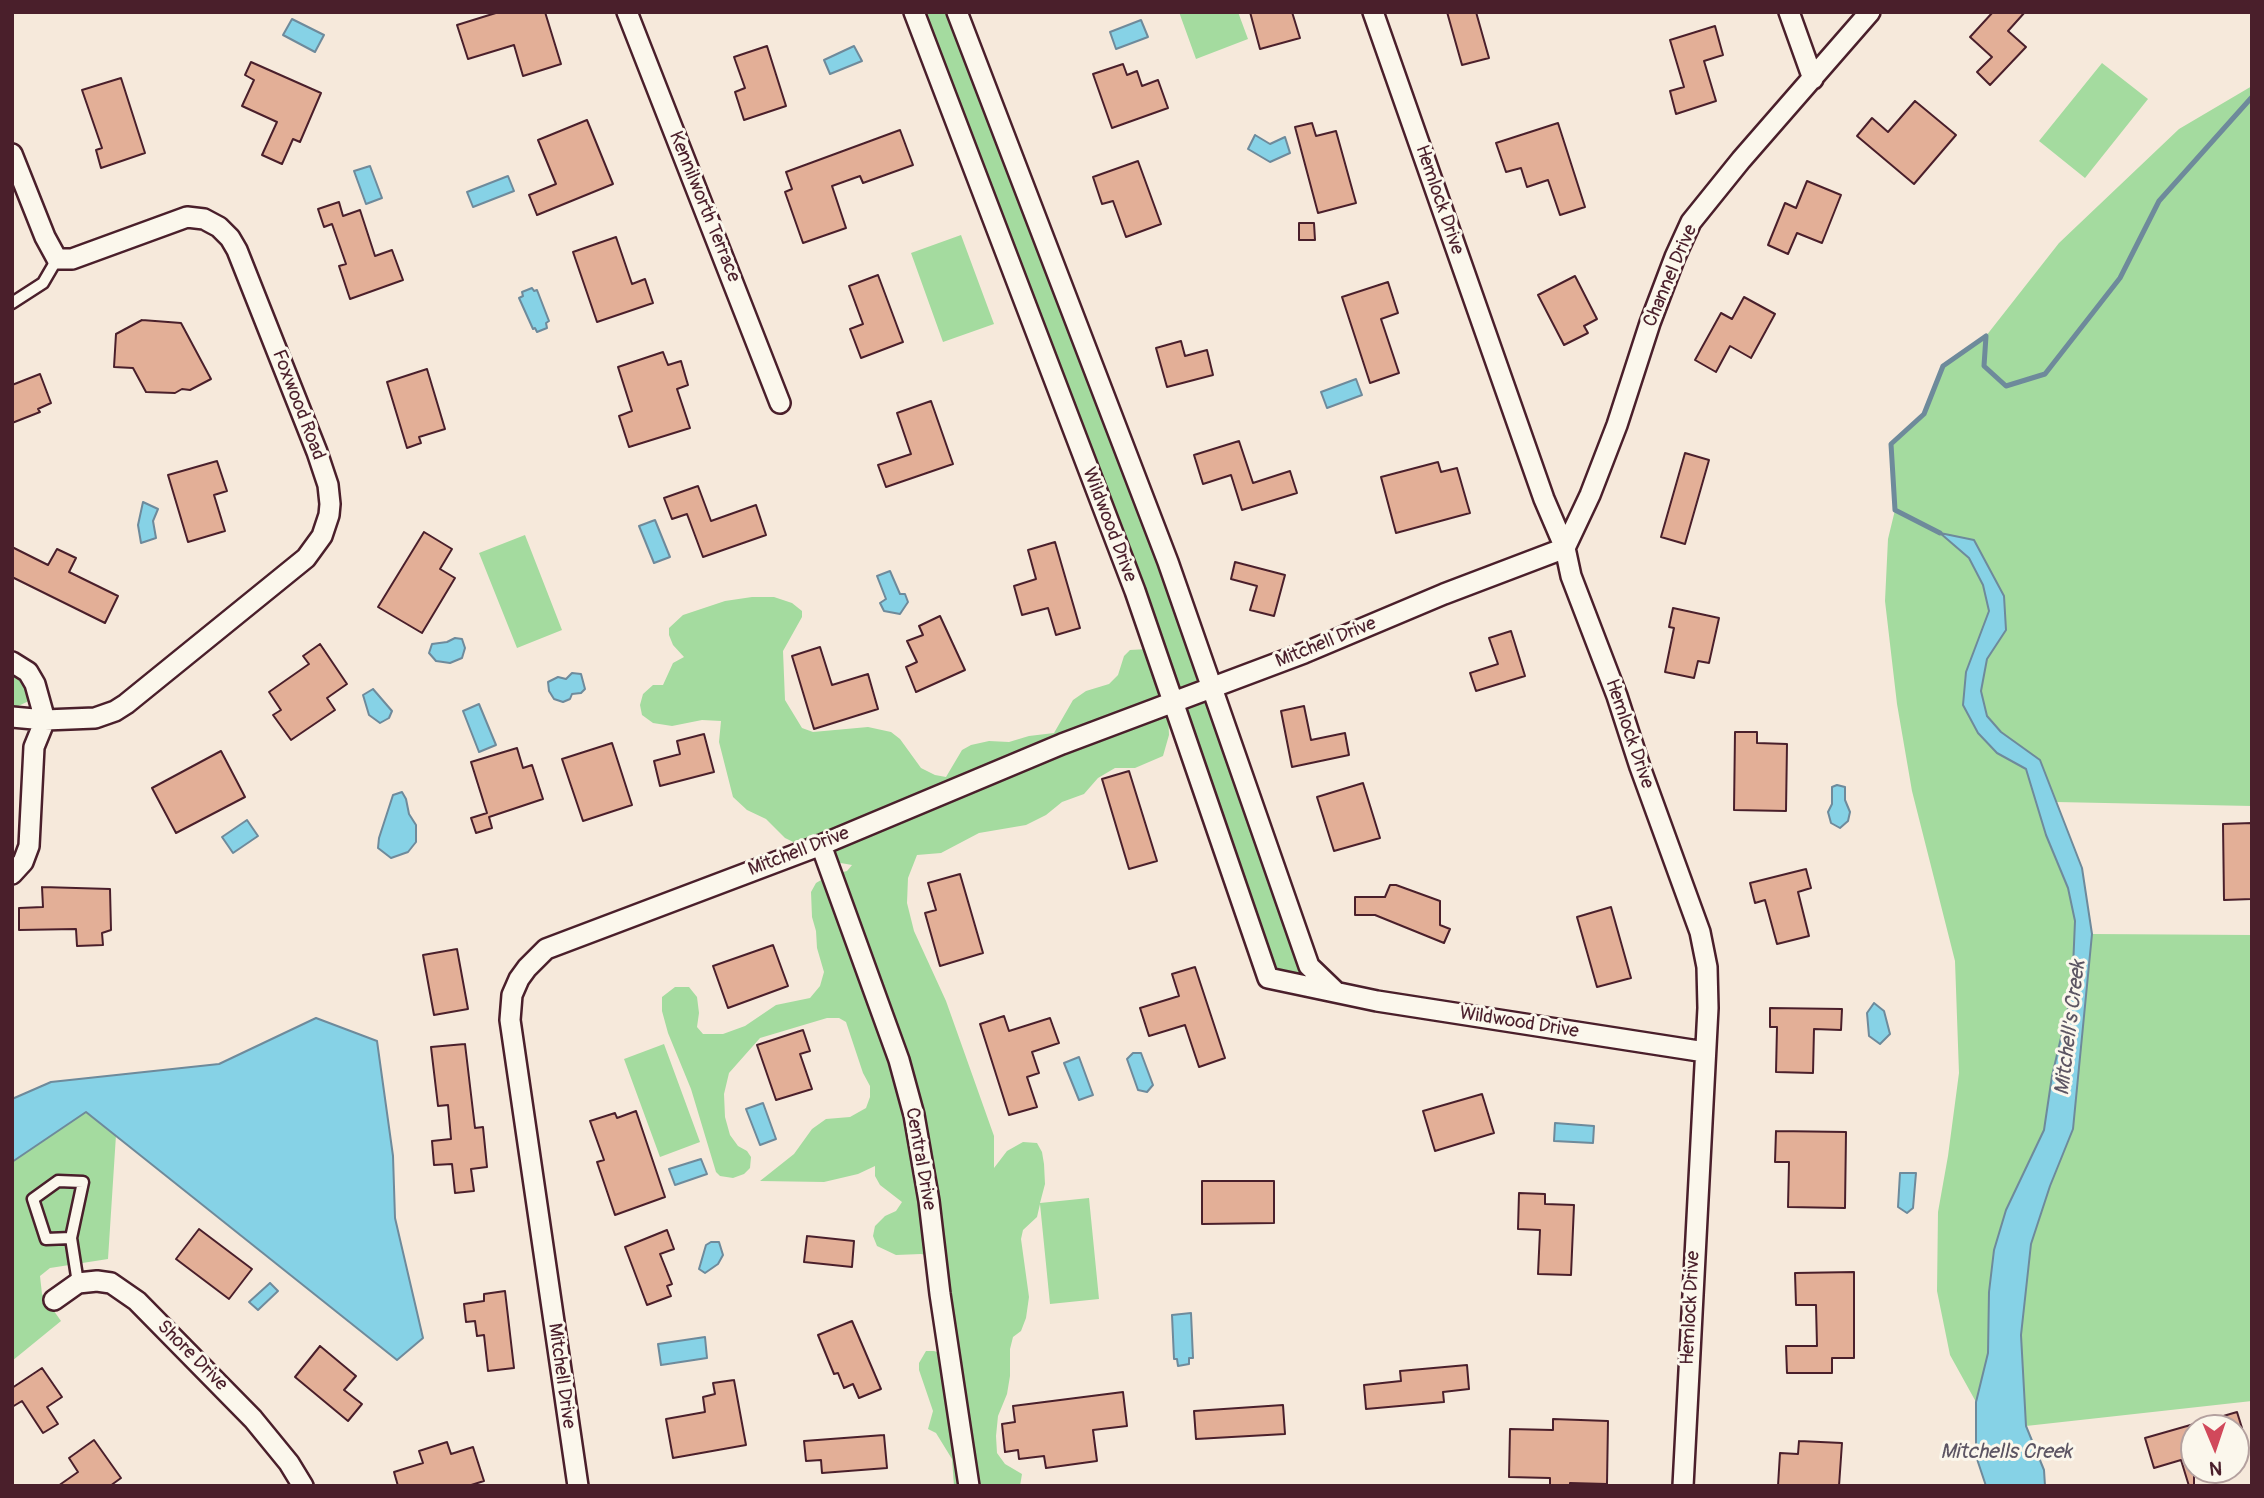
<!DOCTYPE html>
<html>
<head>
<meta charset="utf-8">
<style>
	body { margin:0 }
	#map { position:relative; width:2264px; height:1498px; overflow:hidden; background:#f6e9db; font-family:Pangolin,sans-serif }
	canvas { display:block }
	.frame { position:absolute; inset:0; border:14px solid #4a1f2b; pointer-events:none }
	.north { position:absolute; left:2180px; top:1414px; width:70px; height:70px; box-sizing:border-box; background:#fbf7ec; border:2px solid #b4a19f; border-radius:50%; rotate:178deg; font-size:19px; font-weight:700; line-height:28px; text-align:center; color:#4a1f2b }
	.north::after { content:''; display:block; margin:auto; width:24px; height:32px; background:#d1495b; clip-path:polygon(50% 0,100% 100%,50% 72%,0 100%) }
</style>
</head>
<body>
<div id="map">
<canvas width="2264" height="1498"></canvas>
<div class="frame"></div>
<div class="north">N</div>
</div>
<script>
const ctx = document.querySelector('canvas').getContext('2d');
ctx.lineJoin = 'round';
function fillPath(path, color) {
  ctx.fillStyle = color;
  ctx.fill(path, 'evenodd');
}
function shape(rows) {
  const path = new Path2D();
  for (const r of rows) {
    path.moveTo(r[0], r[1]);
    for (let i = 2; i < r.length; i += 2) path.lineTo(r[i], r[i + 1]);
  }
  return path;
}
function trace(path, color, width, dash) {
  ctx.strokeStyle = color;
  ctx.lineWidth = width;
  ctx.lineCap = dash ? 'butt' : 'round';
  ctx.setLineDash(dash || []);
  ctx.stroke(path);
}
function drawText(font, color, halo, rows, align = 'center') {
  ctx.font = font + ' Pangolin,sans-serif';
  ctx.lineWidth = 6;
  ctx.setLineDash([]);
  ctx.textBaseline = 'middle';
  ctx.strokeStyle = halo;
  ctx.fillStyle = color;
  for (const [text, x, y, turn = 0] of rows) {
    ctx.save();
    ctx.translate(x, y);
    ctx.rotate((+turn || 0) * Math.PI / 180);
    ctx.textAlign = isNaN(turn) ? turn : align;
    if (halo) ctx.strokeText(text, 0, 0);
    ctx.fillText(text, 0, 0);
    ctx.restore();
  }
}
const green = shape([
	[914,12,957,12,1309,966,1335,991,1268,978],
	[1179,12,1238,12,1248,39,1196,59],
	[2102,63,2148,99,2085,178,2039,141],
	[2252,86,2252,806,2056,802,2040,760,2001,732,1987,716,1981,691,1987,659,2006,630,1974,540,1942,534,1969,558,1983,585,1989,611,1966,672,1978,733,1997,753,2026,769,2046,835,2068,888,2075,921,2072,991,2052,1076,2044,1130,2006,1210,1989,1292,1988,1353,1976,1402,1950,1355,1937,1291,1938,1212,1948,1156,1959,1073,1955,961,1912,791,1897,704,1885,601,1888,539,1895,510,1891,444,1924,414,1943,366,1986,336,2059,243,2179,129],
	[961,235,994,324,943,342,911,253],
	[525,535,562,630,517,648,479,553],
	[752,597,774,597,792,603,802,611,802,617,783,651,785,700,802,728,813,732,868,727,891,732,900,739,921,768,935,775,946,777,962,750,971,745,989,741,1009,742,1029,736,1054,733,1073,700,1086,691,1109,684,1118,675,1124,656,1130,650,1148,649,1168,712,1169,735,1163,756,1135,768,1115,768,1098,778,1084,794,1062,802,1046,815,1026,825,979,833,941,853,917,855,908,878,907,903,914,931,946,1001,994,1136,994,1168,1007,1151,1023,1142,1037,1143,1042,1152,1044,1164,1045,1184,1040,1203,1089,1198,1099,1299,1050,1304,1040,1204,1037,1217,1023,1230,1021,1239,1029,1297,1026,1318,1021,1331,1013,1337,1010,1349,1010,1376,1007,1394,998,1416,996,1436,997,1453,1005,1464,1022,1474,1020,1486,954,1486,952,1459,936,1433,928,1429,933,1411,919,1370,919,1363,926,1351,934,1351,937,1352,939,1363,947,1350,939,1258,921,1254,896,1255,877,1246,873,1236,875,1226,885,1216,896,1211,902,1202,880,1185,875,1176,875,1166,858,1174,824,1182,760,1181,794,1154,812,1129,826,1119,850,1117,866,1108,870,1097,870,1086,863,1073,846,1022,839,1018,827,1018,760,1038,729,1073,724,1094,725,1117,730,1135,738,1146,747,1151,751,1157,750,1168,744,1174,733,1178,720,1176,716,1172,691,1089,668,1033,662,1011,662,997,675,987,689,987,697,997,699,1013,697,1027,703,1034,723,1034,745,1026,776,1005,810,998,820,986,824,972,817,948,816,931,812,917,811,892,816,883,828,876,847,871,852,865,835,862,785,838,766,819,747,810,733,797,719,742,721,721,702,720,672,726,653,723,642,715,640,705,643,694,653,685,663,685,673,663,684,657,673,645,669,635,669,628,683,615,725,601],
	[12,667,22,676,33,699,12,709],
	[2092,934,2252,935,2252,1401,2026,1426,2021,1335,2031,1244,2050,1186,2073,1129],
	[664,1044,700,1142,660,1157,624,1059],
	[86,1111,116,1135,108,1259,50,1268,40,1276,42,1294,61,1321,12,1361,12,1162]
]);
const water = shape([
	[292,19,324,35,315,52,283,35,292,19],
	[1141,20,1148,37,1116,49,1110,32,1141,20],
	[854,46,862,61,830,74,824,60,854,46],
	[1255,135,1270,144,1285,137,1290,153,1270,162,1248,149,1255,135],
	[370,166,382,198,366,204,354,171,370,166],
	[508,176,514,191,473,207,467,192,508,176],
	[532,288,534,291,537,290,549,321,546,323,547,328,537,332,535,328,533,329,519,298,523,296,522,292,532,288],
	[1356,379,1362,395,1327,408,1321,392,1356,379],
	[143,502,158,509,153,521,156,538,141,543,138,525,143,502],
	[655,520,670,557,654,563,639,526,655,520],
	[1940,533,1974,540,2004,596,2006,630,1987,659,1981,691,1987,716,2001,732,2040,760,2082,868,2092,934,2073,1129,2050,1186,2031,1244,2021,1335,2026,1426,2044,1470,2045,1486,1986,1486,1976,1456,1976,1402,1988,1353,1989,1292,1994,1250,2006,1210,2044,1130,2052,1076,2072,991,2075,921,2068,888,2046,835,2026,769,1997,753,1978,733,1963,705,1966,672,1989,611,1983,585,1969,558,1940,533],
	[890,571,900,594,905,594,908,602,900,614,884,611,880,603,886,599,877,576,890,571],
	[455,638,462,639,465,648,462,658,450,663,436,661,429,653,432,644,447,642,455,638],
	[572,673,581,674,585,689,581,693,572,694,570,699,563,702,554,699,549,691,548,682,558,677,566,679,572,673],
	[373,689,392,711,389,718,380,723,369,715,363,695,373,689],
	[479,704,496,745,479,752,463,711,479,704],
	[1837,785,1845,787,1845,800,1850,812,1848,821,1840,828,1831,823,1828,812,1832,804,1832,787,1837,785],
	[402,792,406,799,409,814,416,825,416,842,408,852,391,858,378,848,379,838,393,795,402,792],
	[247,820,258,836,233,853,222,837,247,820],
	[1874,1003,1884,1011,1890,1034,1880,1044,1869,1036,1867,1013,1874,1003],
	[316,1018,377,1041,393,1156,395,1218,423,1338,397,1360,86,1112,12,1162,12,1099,51,1082,219,1064,316,1018],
	[1133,1053,1141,1053,1153,1085,1147,1092,1138,1090,1127,1059,1133,1053],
	[1079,1057,1093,1095,1079,1100,1064,1063,1079,1057],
	[763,1103,776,1139,760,1145,746,1109,763,1103],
	[1555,1123,1594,1126,1593,1143,1554,1141,1555,1123],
	[701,1159,707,1174,675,1185,669,1169,701,1159],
	[1900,1173,1916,1173,1913,1208,1907,1213,1898,1207,1900,1173],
	[711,1242,719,1242,723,1255,718,1264,705,1273,699,1269,706,1245,711,1242],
	[270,1283,278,1291,258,1310,249,1302,270,1283],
	[1191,1313,1193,1358,1189,1358,1189,1364,1178,1366,1177,1359,1174,1359,1172,1315,1191,1313],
	[705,1337,707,1358,661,1365,658,1344,705,1337]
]);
const stream = shape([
	[1940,533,1895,510,1891,444,1924,414,1943,366,1986,336,1984,366,2006,386,2045,374,2120,278,2159,201,2252,97]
]);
const building = shape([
	[499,12,545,12,561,64,523,76,514,45,468,59,457,25,499,12],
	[1250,12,1292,12,1300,38,1260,49,1250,12],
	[1447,12,1476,12,1489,58,1462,65,1447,12],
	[1993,12,2025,12,2008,31,2026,47,1990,85,1977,72,1992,57,1970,37,1993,12],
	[1715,26,1723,55,1704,61,1716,101,1676,114,1670,91,1684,87,1670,40,1715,26],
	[767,46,786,106,744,120,735,92,745,88,734,57,767,46],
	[251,62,321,93,300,142,293,139,282,164,262,155,277,122,242,106,254,80,245,75,251,62],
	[1123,64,1127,75,1137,71,1142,86,1158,80,1168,108,1112,128,1093,74,1123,64],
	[121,78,145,153,101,168,96,150,102,148,82,90,121,78],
	[1915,101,1956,135,1914,184,1857,136,1872,118,1888,132,1915,101],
	[587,120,613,184,537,215,529,195,556,184,538,140,587,120],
	[1312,123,1316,136,1336,131,1356,203,1318,213,1295,127,1312,123],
	[1558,123,1585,207,1560,215,1548,180,1527,187,1521,168,1506,172,1496,143,1558,123],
	[900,130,913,165,863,183,860,176,832,186,846,228,803,243,785,192,792,189,786,172,900,130],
	[1138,161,1161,224,1126,237,1113,201,1102,204,1093,177,1138,161],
	[1807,181,1841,195,1822,243,1797,233,1788,254,1768,245,1785,203,1796,208,1807,181],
	[339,202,343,216,360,210,375,256,392,250,403,280,350,299,339,266,346,264,332,224,324,227,318,209,339,202],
	[1299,223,1314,223,1315,240,1299,240,1299,223],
	[616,237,632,284,645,279,653,303,597,322,573,252,616,237],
	[878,275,903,342,861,358,850,329,863,324,849,286,878,275],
	[1575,276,1597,319,1584,326,1588,333,1564,345,1538,295,1575,276],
	[1388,282,1398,313,1381,319,1399,373,1370,383,1342,297,1388,282],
	[1744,297,1775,314,1751,358,1730,346,1716,372,1695,360,1721,313,1732,319,1744,297],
	[142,320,181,323,211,379,190,390,182,389,175,393,146,392,133,368,114,367,116,334,142,320],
	[1181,341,1185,356,1207,350,1213,375,1167,387,1156,348,1181,341],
	[663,352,668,365,681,361,688,385,677,389,690,428,629,447,619,416,632,411,618,367,663,352],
	[427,369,445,429,419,437,421,443,407,448,387,382,427,369],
	[40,374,51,403,38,409,40,412,12,423,12,385,40,374],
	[931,401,953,464,886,487,878,465,911,454,897,413,931,401],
	[1239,441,1253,483,1290,471,1297,493,1242,510,1231,475,1203,484,1194,455,1239,441],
	[1685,453,1709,460,1685,544,1661,537,1685,453],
	[217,461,227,491,214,495,225,531,188,542,168,475,217,461],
	[1438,462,1441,472,1457,468,1470,513,1396,533,1381,477,1438,462],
	[698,486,711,521,756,505,766,535,703,557,687,514,672,519,664,498,698,486],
	[424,532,452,549,440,569,455,578,422,633,378,607,424,532],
	[1055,542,1080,628,1056,635,1048,608,1022,615,1014,586,1036,579,1028,550,1055,542],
	[12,547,48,565,57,549,76,558,69,572,118,596,105,623,12,577,12,547],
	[1235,562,1285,575,1274,616,1250,610,1257,586,1231,579,1235,562],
	[1673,608,1719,618,1709,663,1698,661,1694,678,1665,672,1674,628,1669,627,1673,608],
	[940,616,965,670,916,692,906,667,917,662,907,641,923,635,919,626,940,616],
	[1511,631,1525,676,1476,691,1470,673,1498,664,1489,638,1511,631],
	[320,644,347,684,327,698,335,710,291,740,273,715,281,710,269,692,309,664,303,656,320,644],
	[820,647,832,685,868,674,878,709,814,729,792,656,820,647],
	[1304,706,1311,740,1345,733,1349,755,1292,767,1281,711,1304,706],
	[1735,732,1757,732,1757,743,1787,744,1786,811,1734,810,1735,732],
	[704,734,714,772,660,786,654,761,680,754,677,741,704,734],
	[612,743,632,805,583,821,562,759,612,743],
	[517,748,523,768,532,765,543,799,489,817,492,828,476,833,471,818,487,813,471,762,517,748],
	[221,751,245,797,176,833,152,788,221,751],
	[1129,771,1157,861,1129,869,1102,779,1129,771],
	[1363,783,1380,838,1334,851,1317,797,1363,783],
	[2252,823,2252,899,2224,900,2223,824,2252,823],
	[1806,869,1811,888,1798,892,1809,936,1777,944,1765,900,1755,903,1750,883,1806,869],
	[960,874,983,953,940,966,925,913,936,910,928,883,960,874],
	[1390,885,1396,885,1440,901,1440,925,1450,929,1444,943,1375,915,1355,915,1355,897,1385,897,1390,885],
	[42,887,110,889,111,930,102,933,103,945,77,946,76,929,19,930,19,908,43,907,42,887],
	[1611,907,1631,978,1597,987,1577,917,1611,907],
	[773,945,788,986,728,1008,713,966,773,945],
	[457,949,468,1009,434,1015,423,955,457,949],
	[1195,967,1225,1058,1199,1067,1185,1025,1149,1036,1140,1008,1179,996,1172,974,1195,967],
	[1770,1008,1842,1009,1841,1030,1814,1029,1813,1073,1776,1072,1777,1027,1770,1027,1770,1008],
	[1004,1016,1009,1031,1050,1018,1059,1043,1032,1052,1039,1073,1027,1077,1037,1107,1009,1115,980,1024,1004,1016],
	[803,1030,810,1051,800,1054,812,1089,776,1100,757,1045,803,1030],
	[465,1044,475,1128,483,1127,487,1167,471,1169,474,1191,455,1193,452,1164,434,1165,432,1141,451,1139,448,1105,438,1106,431,1047,465,1044],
	[1482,1094,1494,1133,1435,1151,1423,1111,1482,1094],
	[636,1111,665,1197,615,1215,597,1162,604,1160,590,1121,615,1113,617,1118,636,1111],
	[1776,1131,1846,1132,1845,1208,1788,1207,1789,1162,1775,1162,1776,1131],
	[1202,1181,1274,1181,1274,1223,1202,1224,1202,1181],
	[1519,1193,1545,1194,1545,1204,1574,1205,1571,1275,1538,1274,1540,1230,1518,1229,1519,1193],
	[199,1229,252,1269,229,1299,176,1259,199,1229],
	[667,1230,674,1249,660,1254,672,1284,667,1286,671,1296,647,1305,625,1247,667,1230],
	[807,1236,854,1241,852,1267,804,1262,807,1236],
	[1854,1272,1854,1358,1832,1358,1832,1373,1787,1373,1786,1346,1817,1346,1816,1305,1796,1305,1795,1273,1854,1272],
	[505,1291,514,1368,488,1371,484,1335,477,1336,475,1321,466,1322,464,1304,484,1301,484,1294,505,1291],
	[852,1321,881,1389,859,1398,853,1384,844,1388,838,1373,834,1374,818,1335,852,1321],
	[320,1346,356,1376,344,1390,362,1404,348,1421,295,1377,320,1346],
	[1467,1365,1469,1389,1443,1392,1444,1402,1366,1409,1364,1385,1401,1381,1400,1371,1467,1365],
	[42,1368,62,1397,47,1407,58,1424,43,1433,22,1401,12,1407,12,1388,42,1368],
	[734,1380,746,1445,673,1458,666,1419,705,1412,703,1397,715,1394,713,1383,734,1380],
	[1123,1392,1127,1426,1093,1430,1097,1461,1046,1468,1044,1456,1019,1459,1018,1450,1005,1452,1002,1424,1015,1422,1013,1406,1123,1392],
	[1283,1405,1285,1434,1196,1439,1194,1411,1283,1405],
	[2237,1412,2242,1428,2197,1428,2196,1424,2237,1412],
	[1553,1419,1608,1421,1607,1484,1570,1483,1570,1486,1550,1486,1550,1478,1509,1477,1510,1429,1553,1430,1553,1419],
	[2194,1424,2194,1486,2189,1486,2181,1460,2154,1468,2145,1438,2194,1424],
	[884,1435,887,1468,822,1473,821,1460,806,1461,804,1441,884,1435],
	[94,1440,121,1478,110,1486,58,1486,78,1472,69,1458,94,1440],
	[1799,1441,1842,1443,1839,1486,1778,1486,1780,1453,1798,1454,1799,1441],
	[447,1442,451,1454,473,1447,484,1481,468,1486,398,1486,394,1472,423,1463,419,1451,447,1442]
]);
const service = shape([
	[12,303,43,283,57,259],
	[71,1238,46,1239,33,1199,58,1181,83,1182,71,1238,78,1283]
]);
const minor = shape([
	[627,12,780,403],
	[914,12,1135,591,1268,978,1377,1001,1705,1052],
	[957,12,1168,562,1309,966,1335,991],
	[1373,12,1544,499,1565,548,1571,576,1617,696,1640,767,1700,932,1707,967,1708,1008,1683,1486],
	[1789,12,1813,79],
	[12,154,45,237,57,259,72,259,187,217,204,219,219,227,230,238,237,250,317,452,328,485,330,504,329,515,322,536,306,558,126,704,115,711,95,718,45,720,34,747,29,846,23,862,12,874],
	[12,662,28,672,35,684,45,720,12,717],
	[821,845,899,1060,914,1115,929,1201,940,1294,969,1486],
	[54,1300,78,1283,97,1281,111,1283,137,1301,253,1419,289,1463,303,1486],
	[578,1486,510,1020,512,995,519,979,527,968,546,949,821,845,1062,744,1304,653,1444,594,1565,548,1590,495,1617,425,1650,323,1675,257,1691,222,1741,160,1870,12]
]);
const streetNames = [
	["Hemlock Drive",1439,200,71],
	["Kennilworth Terrace",704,207,68],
	["Channel Drive",1671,276,-67],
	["Foxwood Road",298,405,69],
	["Wildwood Drive",1109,525,69],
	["Mitchell Drive",1326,643,-22],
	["Hemlock Drive",1629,734,71],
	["Mitchell Drive",799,852,-21],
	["Wildwood Drive",1519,1023,9],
	["Central Drive",920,1159,80],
	["Hemlock Drive",1691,1308,-87],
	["Shore Drive",192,1356,45],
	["Mitchell Drive",561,1376,82]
];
const waterNames = [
	["Mitchell's Creek",2071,1028,-83],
	["Mitchells Creek",2006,1453]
];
fillPath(green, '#a4db9f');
fillPath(water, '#86d2e6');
trace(water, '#6e8a9b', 2);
trace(stream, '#6e8a9b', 5);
fillPath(building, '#e3af97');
trace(building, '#4a1f2b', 2);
trace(service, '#4a1f2b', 15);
trace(minor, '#4a1f2b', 24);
trace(service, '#fbf7ec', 10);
trace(minor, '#fbf7ec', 19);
drawText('19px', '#4a1f2b', '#fbf7ec', streetNames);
drawText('italic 21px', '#5c5563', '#fbf7ec', waterNames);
</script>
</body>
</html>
